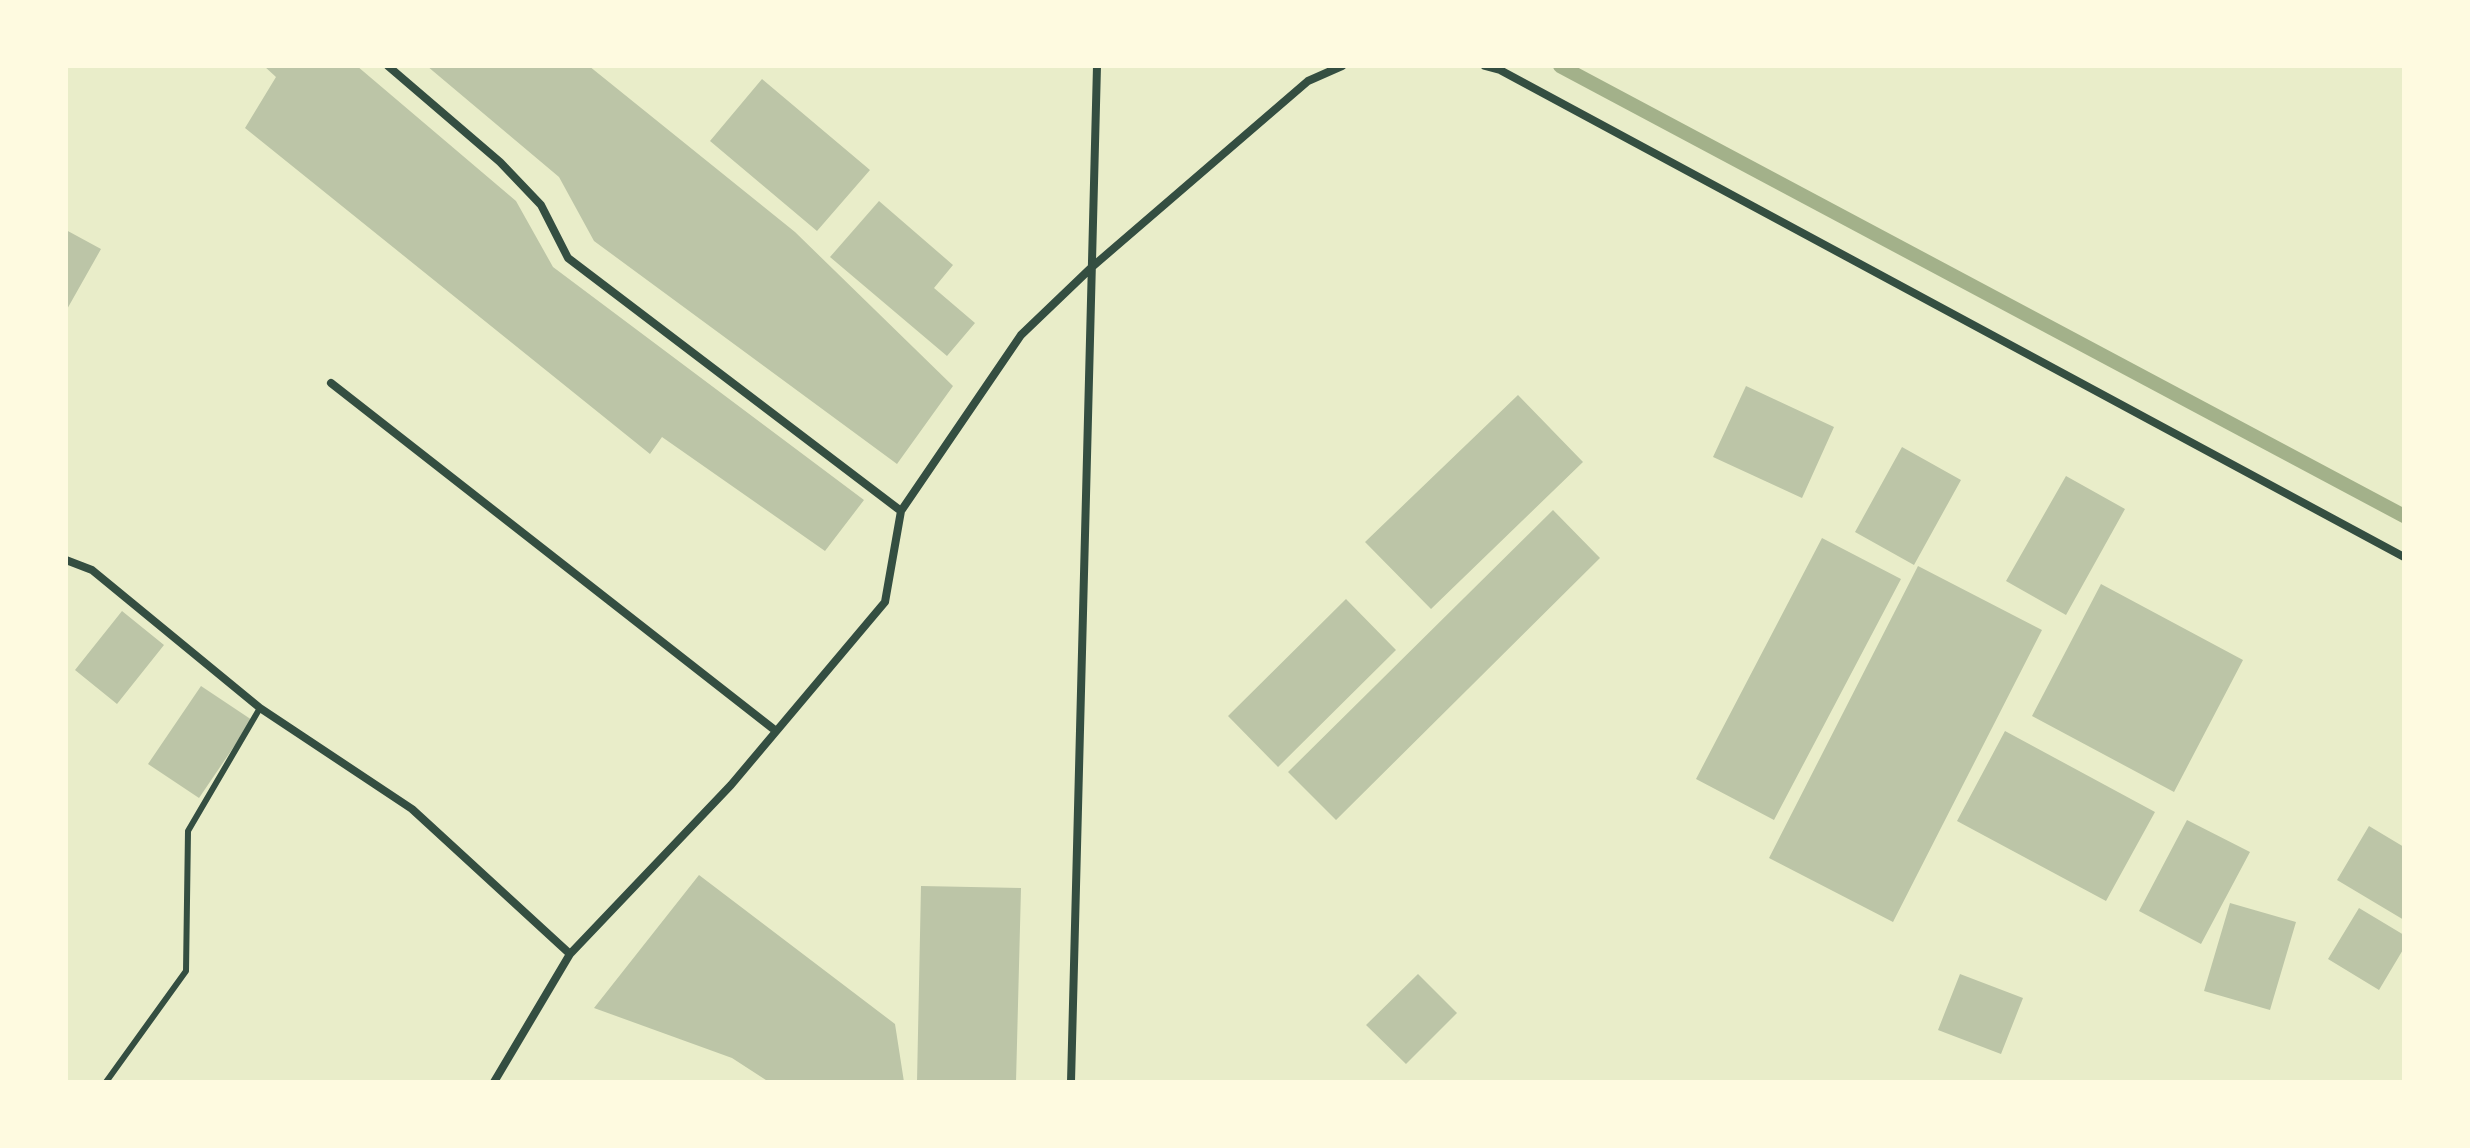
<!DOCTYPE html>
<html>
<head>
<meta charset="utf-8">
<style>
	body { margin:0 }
	#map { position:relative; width:2470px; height:1148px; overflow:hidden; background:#e9edc9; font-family:Montserrat,sans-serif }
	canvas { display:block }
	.frame { position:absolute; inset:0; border:68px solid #fefae0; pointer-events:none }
</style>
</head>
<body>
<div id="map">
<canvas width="2470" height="1148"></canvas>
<div class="frame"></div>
</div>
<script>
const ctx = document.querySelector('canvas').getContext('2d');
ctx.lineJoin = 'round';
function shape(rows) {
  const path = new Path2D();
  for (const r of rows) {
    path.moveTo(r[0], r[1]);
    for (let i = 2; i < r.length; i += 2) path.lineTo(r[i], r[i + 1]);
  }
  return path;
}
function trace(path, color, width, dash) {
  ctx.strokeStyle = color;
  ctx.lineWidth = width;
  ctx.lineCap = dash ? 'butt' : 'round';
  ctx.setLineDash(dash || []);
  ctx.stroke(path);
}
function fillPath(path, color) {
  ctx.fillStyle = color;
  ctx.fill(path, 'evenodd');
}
const stream = shape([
	[1560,66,2404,516]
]);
const building = shape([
	[264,66,357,66,516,201,553,267,864,500,825,551,662,437,650,454,245,128,276,77],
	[427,66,589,66,795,232,953,386,897,464,594,241,559,177],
	[762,79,870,170,817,231,710,141],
	[879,201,953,265,934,288,975,323,947,356,830,257],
	[66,230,101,249,66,311],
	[1746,386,1834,427,1802,498,1713,457],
	[1518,395,1583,462,1431,609,1365,542],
	[1902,447,1961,480,1914,565,1855,532],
	[2066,476,2125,509,2066,615,2006,581],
	[1553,510,1600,558,1336,820,1288,772],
	[1822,538,1901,579,1774,820,1696,779],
	[1918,566,2042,630,1893,922,1769,858],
	[2101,584,2243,660,2174,792,2032,716],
	[1346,599,1396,650,1278,767,1228,716],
	[122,611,164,645,117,704,75,670],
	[201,686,252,720,199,798,148,764],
	[2005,731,2155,812,2106,901,1957,821],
	[2187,820,2250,852,2201,944,2139,911],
	[2369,826,2404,847,2404,920,2337,880],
	[699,875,895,1024,904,1082,769,1082,732,1058,594,1008],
	[921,886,1021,888,1016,1082,917,1082],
	[2230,903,2296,922,2270,1010,2204,991],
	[2359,908,2404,935,2404,948,2379,990,2328,959],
	[1418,974,1457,1013,1406,1064,1366,1025],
	[1960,974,2023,998,2001,1054,1938,1030]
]);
const service = shape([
	[106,1082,186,971,188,831,260,708]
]);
const minor = shape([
	[388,66,500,162,541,205,568,258,901,511],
	[1485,66,1500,70,2404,557],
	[331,383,776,731],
	[66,560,92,570,260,708,412,809,570,954],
	[494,1082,570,954,731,785,885,602,901,511,1021,335,1092,267,1308,81,1342,66],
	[1071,1082,1097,66]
]);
trace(stream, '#a3b18a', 14);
fillPath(building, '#bcc5a7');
trace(service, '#344e41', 6);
trace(minor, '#344e41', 8);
</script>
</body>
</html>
